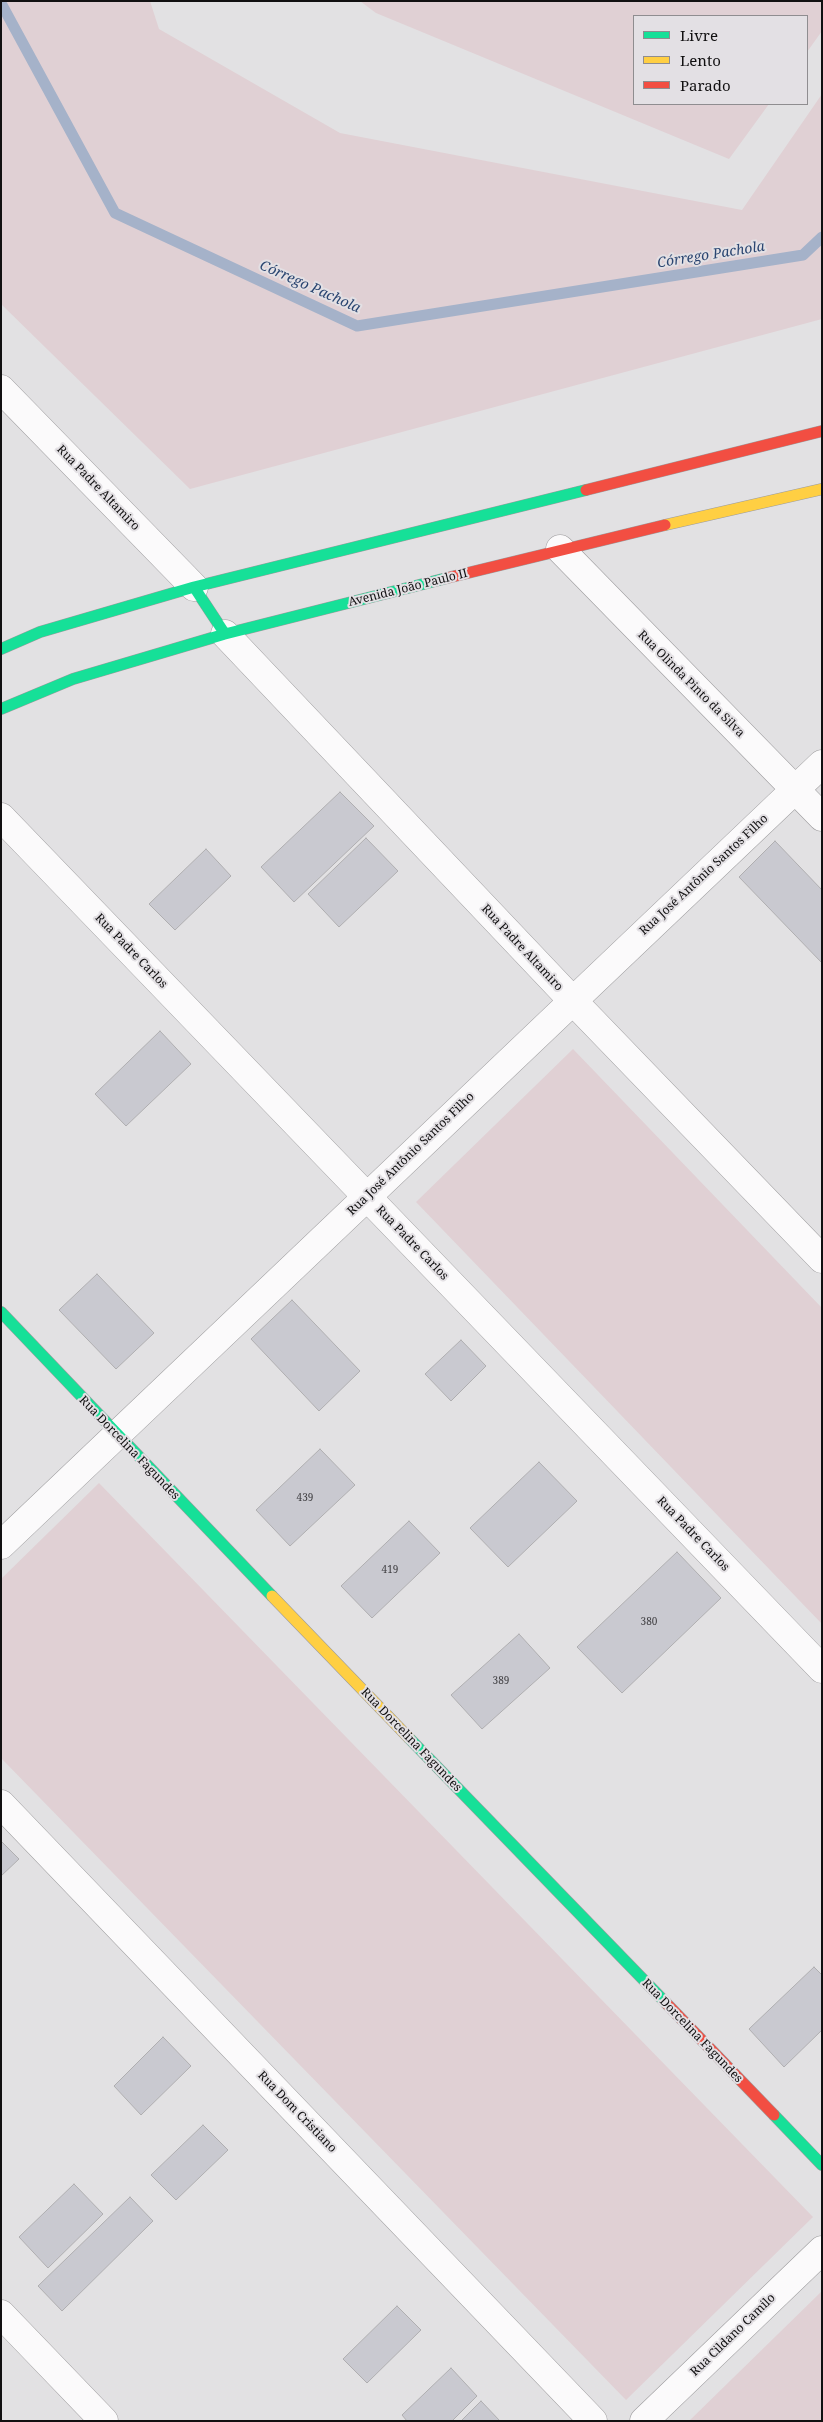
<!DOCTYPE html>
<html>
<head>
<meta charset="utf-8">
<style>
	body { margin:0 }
	#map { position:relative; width:823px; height:2422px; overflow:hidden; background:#e2e1e3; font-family:"Noto Serif",serif }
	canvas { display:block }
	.frame { position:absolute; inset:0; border:2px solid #111011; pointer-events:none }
	.legend { position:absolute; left:633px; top:15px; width:175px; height:90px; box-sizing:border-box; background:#e3e0e4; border:1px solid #8f8d90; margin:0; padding:6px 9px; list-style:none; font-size:15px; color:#111011 }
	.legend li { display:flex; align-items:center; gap:10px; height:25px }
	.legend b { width:25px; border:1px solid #8f8d90 }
</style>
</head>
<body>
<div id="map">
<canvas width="823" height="2422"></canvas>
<div class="frame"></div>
<ul class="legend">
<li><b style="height:6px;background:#16e098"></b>Livre</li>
<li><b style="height:6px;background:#ffcf43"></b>Lento</li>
<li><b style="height:6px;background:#f24e42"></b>Parado</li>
</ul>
</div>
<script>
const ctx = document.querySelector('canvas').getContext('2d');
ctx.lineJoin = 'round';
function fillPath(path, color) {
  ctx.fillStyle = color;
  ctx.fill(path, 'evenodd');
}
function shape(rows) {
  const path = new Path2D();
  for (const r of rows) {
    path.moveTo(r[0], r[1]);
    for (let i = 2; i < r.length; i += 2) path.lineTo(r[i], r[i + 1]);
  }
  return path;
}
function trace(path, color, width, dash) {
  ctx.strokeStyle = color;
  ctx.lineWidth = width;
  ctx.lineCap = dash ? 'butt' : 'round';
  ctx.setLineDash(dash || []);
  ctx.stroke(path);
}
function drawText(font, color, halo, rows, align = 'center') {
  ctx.font = font + ' "Noto Serif",serif';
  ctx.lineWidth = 4;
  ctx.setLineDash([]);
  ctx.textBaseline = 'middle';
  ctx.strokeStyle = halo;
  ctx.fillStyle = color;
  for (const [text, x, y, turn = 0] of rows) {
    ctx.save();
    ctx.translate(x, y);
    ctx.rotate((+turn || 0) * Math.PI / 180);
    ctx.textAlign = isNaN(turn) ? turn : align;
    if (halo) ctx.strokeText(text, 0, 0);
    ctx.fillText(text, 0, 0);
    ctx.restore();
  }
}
const green = shape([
	[1,1,150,1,159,29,340,133,742,210,822,94,822,319,190,489,1,304],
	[360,1,822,1,822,31,807,52,807,16,634,16,634,104,769,104,729,159,376,13],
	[573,1049,822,1308,822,1624,416,1202],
	[99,1483,813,2217,626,2400,1,1758,1,1579],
	[822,2291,822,2421,689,2421]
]);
const stream = shape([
	[1,3,115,213,357,326,803,255,822,237]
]);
const building = shape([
	[340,792,374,826,294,902,261,867,340,792],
	[366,838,398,871,339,927,308,894,366,838],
	[775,841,822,890,822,963,739,877,775,841],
	[206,849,231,876,175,930,149,904,206,849],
	[160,1031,191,1064,126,1126,95,1094,160,1031],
	[97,1274,154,1333,116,1369,59,1310,97,1274],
	[292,1300,360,1371,319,1411,251,1339,292,1300],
	[461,1340,486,1366,451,1401,425,1374,461,1340],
	[320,1449,355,1485,290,1546,256,1510,320,1449],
	[539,1462,577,1501,508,1567,470,1528,539,1462],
	[409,1521,440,1553,372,1618,341,1586,409,1521],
	[677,1552,721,1598,622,1693,577,1647,677,1552],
	[519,1634,550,1668,482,1729,451,1695,519,1634],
	[1,1841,19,1859,1,1876,1,1841],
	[814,1967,822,1975,822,2030,784,2067,749,2029,814,1967],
	[163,2037,191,2066,141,2115,114,2086,163,2037],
	[203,2125,228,2150,176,2200,151,2175,203,2125],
	[74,2184,103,2214,48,2268,19,2237,74,2184],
	[130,2197,153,2221,62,2311,38,2286,130,2197],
	[397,2306,421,2330,367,2383,343,2359,397,2306],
	[451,2368,477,2396,452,2421,407,2421,402,2415,451,2368],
	[481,2401,500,2421,461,2421,481,2401]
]);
const street = shape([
	[1,389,194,587],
	[560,549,822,817],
	[225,634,572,1000,822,1259],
	[1,817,822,1669],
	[1,1545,822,764],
	[1,1804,593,2421],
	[1,2314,104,2421],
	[644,2421,822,2250]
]);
const fast = shape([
	[194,587,225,634],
	[1,649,40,632,194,587,586,490],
	[1,709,73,679,225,634,447,578],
	[1,1312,272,1596],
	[409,1738,666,2003],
	[774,2115,822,2165]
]);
const slow = shape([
	[665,525,822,489],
	[272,1596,409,1738]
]);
const jam = shape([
	[586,490,822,431],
	[447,578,665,525],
	[666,2003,774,2115]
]);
const numberNames = [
	["439",305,1498],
	["419",390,1570],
	["380",649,1622],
	["389",501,1681]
];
const streetNames = [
	["Rua Padre Altamiro",98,488,46],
	["Avenida João Paulo II",408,588,-14],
	["Rua Olinda Pinto da Silva",691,684,45],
	["Rua José Antônio Santos Filho",704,875,-43],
	["Rua Padre Altamiro",522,948,47],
	["Rua Padre Carlos",131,951,46],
	["Rua José Antônio Santos Filho",411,1154,-44],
	["Rua Padre Carlos",412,1243,46],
	["Rua Dorcelina Fagundes",129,1448,46],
	["Rua Padre Carlos",693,1534,46],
	["Rua Dorcelina Fagundes",411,1740,46],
	["Rua Dorcelina Fagundes",692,2031,46],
	["Rua Dom Cristiano",297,2112,46],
	["Rua Cildano Camilo",733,2335,-44]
];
const waterNames = [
	["Córrego Pachola",711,255,-9],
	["Córrego Pachola",310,287,24]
];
fillPath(green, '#e0d0d4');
trace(stream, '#a5b2c9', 11);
fillPath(building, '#c9c9d0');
trace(building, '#afaeb0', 1);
trace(street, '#9c9b9d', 29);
trace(fast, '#9c9b9d', 12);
trace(slow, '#9c9b9d', 12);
trace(jam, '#9c9b9d', 12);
trace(street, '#fbfafb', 28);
trace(fast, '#16e098', 11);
trace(slow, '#ffcf43', 11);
trace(jam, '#f24e42', 11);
drawText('10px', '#3f3e41', null, numberNames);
drawText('12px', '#111011', '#e3e0e4', streetNames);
drawText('italic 14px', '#2b4671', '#e3e0e4', waterNames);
</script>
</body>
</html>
